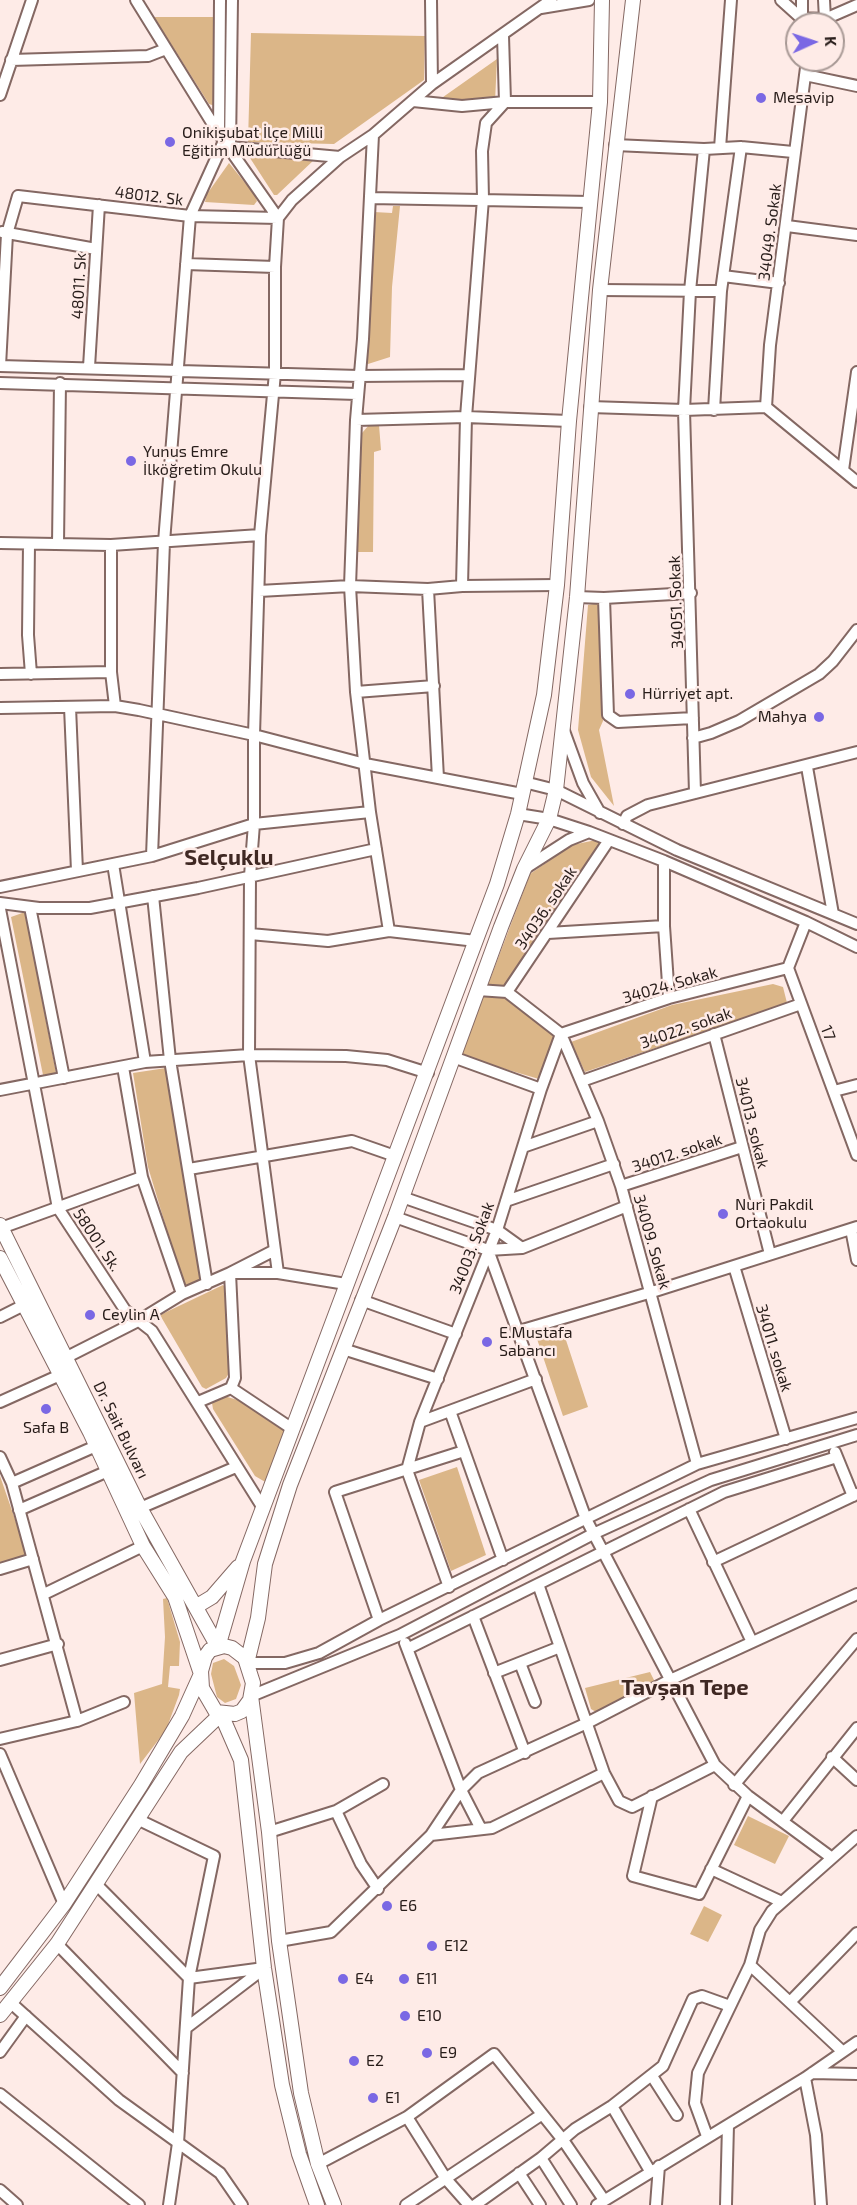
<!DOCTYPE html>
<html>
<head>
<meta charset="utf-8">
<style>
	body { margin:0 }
	#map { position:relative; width:857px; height:2205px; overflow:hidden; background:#feebe7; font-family:"Exo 2",sans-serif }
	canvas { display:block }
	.north { position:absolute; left:785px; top:12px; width:60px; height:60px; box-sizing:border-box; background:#feebe7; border:2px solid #a89995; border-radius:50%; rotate:87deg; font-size:16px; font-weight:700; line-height:24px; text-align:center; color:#281d1a }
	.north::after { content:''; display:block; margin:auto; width:21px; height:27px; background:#7a68e4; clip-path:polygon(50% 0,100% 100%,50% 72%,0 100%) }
</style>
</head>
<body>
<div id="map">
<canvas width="857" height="2205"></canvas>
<div class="north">K</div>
</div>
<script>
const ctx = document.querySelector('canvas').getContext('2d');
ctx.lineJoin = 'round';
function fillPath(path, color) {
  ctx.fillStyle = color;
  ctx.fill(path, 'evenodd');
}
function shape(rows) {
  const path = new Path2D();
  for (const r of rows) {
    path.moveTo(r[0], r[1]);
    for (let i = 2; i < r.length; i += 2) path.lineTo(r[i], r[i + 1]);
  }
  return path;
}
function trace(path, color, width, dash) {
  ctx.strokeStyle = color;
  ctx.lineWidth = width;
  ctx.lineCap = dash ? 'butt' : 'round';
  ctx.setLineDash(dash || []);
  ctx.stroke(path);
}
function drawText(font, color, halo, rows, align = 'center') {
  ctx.font = font + ' "Exo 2",sans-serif';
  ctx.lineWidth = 5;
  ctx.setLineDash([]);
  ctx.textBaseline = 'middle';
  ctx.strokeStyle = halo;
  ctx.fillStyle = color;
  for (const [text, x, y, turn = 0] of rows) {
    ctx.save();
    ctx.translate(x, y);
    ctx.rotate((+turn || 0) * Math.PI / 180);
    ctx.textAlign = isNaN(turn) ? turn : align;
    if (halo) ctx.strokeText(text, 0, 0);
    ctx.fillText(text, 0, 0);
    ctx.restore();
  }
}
const green = shape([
	[154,17,213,17,215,106,209,104],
	[251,33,425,36,424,80,334,144,248,142],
	[497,59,495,102,436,102],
	[252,155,256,155,315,159,277,195,274,195,250,158],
	[229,163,254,194,257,201,254,205,205,202,207,194],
	[393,206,400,206,392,287,390,357,368,364,364,362,374,212,392,213],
	[369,425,379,425,381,450,374,452,373,552,355,552,362,433],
	[599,603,603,721,599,730,614,806,591,777,578,730,588,605],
	[596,840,601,845,507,992,561,1034,539,1079,461,1056,530,874,572,845],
	[25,912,56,1073,43,1075,11,917],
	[773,984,783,987,787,1003,585,1072,571,1042,672,1005],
	[166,1068,200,1280,184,1287,148,1167,133,1073],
	[223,1285,226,1288,229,1373,226,1378,206,1389,202,1387,160,1315],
	[562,1328,588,1407,563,1416,537,1339],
	[224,1396,241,1401,285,1427,267,1483,255,1476,213,1409,212,1403],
	[457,1467,486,1555,451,1571,419,1480],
	[0,1476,26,1551,25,1556,0,1564],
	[167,1598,180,1642,179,1666,170,1666,168,1687,180,1689,179,1695,166,1730,140,1764,134,1693,162,1684,165,1637,163,1599],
	[224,1659,234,1666,241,1685,236,1699,225,1703,217,1697,211,1674,213,1663],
	[650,1672,655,1682,596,1712,591,1709,585,1688],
	[748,1816,789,1836,775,1864,734,1845],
	[704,1906,722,1915,708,1942,690,1934]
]);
const minor = shape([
	[136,0,219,134,278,218],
	[232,0,230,147,340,157],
	[431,0,432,84],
	[781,0,801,18,825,19,857,5],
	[541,8,589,0],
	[802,21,802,0],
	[823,24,825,19,824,0],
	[11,60,148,56,166,49],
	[805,75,857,86],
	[0,95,32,0],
	[413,101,462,106,505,102,600,102],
	[219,134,220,0],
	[373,135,363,339,356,420,350,586,356,692,370,812,389,931,476,941],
	[615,145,704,149,741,147,793,152],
	[720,148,731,0],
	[370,198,590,202],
	[787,226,857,235],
	[2,232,96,249],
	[186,264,275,267],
	[723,276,779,283],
	[600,290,721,291],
	[0,366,359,376,468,375],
	[0,366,7,234,18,196,190,216,278,218],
	[89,367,99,205],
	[0,383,357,394],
	[590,407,684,410,766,407,857,482],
	[766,407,770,345,807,60],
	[714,410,721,291,741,147],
	[356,420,466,417,569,421],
	[843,470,857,372],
	[0,543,111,545,260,535],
	[29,544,28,635,31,674],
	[58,544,60,383],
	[111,545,111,672,115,706],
	[462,586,466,417,483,199,482,151,486,123,505,102,503,36],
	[428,589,438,778],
	[259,591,350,586,428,589,462,586,557,585],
	[577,597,604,598,691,593],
	[604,598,608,715,618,722,693,718],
	[0,674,111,672],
	[356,692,434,686],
	[70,707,77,871],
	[0,708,115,706,139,710,254,735,365,764,522,794],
	[564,731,583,783,600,813],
	[693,738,711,733,739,721,819,674,833,661,857,630],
	[807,767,833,914],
	[524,782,556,790,677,850,857,924],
	[695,793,684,410,690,291,704,149],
	[518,814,549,819,589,832,664,861,806,922,857,947],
	[623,824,627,816,648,805,857,752],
	[152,856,164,542,190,216,224,141],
	[664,861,664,926,669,998],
	[113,864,145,1062],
	[524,869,569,840,589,832],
	[0,887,152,856,254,824,370,812],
	[153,896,170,1060,207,1284],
	[0,903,39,908,90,908,198,888,376,849],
	[30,907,64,1078],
	[0,909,58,1208,125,1310,152,1331,263,1508],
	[806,922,788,968,857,1155],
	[548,933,664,926],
	[250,934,328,941,389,931],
	[478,990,507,992,561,1034,598,1121,621,1186,697,1464],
	[507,992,609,840],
	[561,1034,669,998,788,968],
	[714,1034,770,1254],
	[453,1057,541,1089],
	[123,1067,142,1177,182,1294],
	[582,1081,801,1004],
	[0,1090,145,1062,249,1055,346,1056,387,1060,428,1073],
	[834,1091,857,1085],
	[523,1147,598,1121],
	[189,1169,352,1141,395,1156],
	[621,1186,742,1147],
	[402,1197,497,1230,522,1248],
	[506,1201,614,1164],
	[395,1217,488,1250,586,1519,715,1765,748,1796,832,1858],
	[1,1228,142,1177],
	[851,1229,857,1260],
	[488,1250,522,1248,627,1206],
	[734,1266,786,1439],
	[278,1273,249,1055,250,876,254,824,254,735,260,535,275,373,275,267,278,218,292,200,340,157,373,135,432,84,551,0],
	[361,1300,456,1334],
	[0,1317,24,1305],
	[519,1331,652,1292,857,1227],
	[343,1349,438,1379],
	[67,1357,138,1321,182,1294,230,1273,278,1273,346,1284],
	[231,1388,291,1428],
	[0,1402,60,1375],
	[198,1402,231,1388,235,1378,230,1273,275,1250],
	[450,1411,503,1560],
	[420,1422,536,1379],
	[835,1452,853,1496],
	[0,1457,12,1483,77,1721],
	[407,1470,420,1422,497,1230,541,1089,561,1034],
	[407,1470,449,1587],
	[12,1483,96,1446],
	[140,1508,236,1467],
	[689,1509,752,1642],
	[19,1510,108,1471],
	[713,1562,857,1494],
	[0,1569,33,1559],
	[538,1584,604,1773,619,1801,632,1807,715,1765],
	[44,1594,143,1546],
	[473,1616,525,1753],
	[379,1620,335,1492,464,1451],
	[405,1643,461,1790,481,1829],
	[409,1648,724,1492,837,1457],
	[0,1660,58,1644],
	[247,1663,285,1663,319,1653,379,1620,697,1464,857,1418],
	[520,1663,535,1702],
	[494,1673,560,1647],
	[251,1696,400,1635,593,1534,711,1480,857,1435],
	[0,1739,77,1721,124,1702],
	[0,1754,64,1904],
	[832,1757,857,1780],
	[734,1785,857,1639],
	[652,1796,633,1876,699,1894,748,1796],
	[336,1811,361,1864,378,1889],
	[137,1819,214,1856,189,1978,178,2143,169,2205],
	[783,1821,857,1728],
	[269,1832,336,1811,383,1784],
	[431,1835,492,1828,604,1773],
	[711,1869,782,1902],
	[95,1883,189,1978,264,1968],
	[279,1941,331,1932,431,1835,461,1790,478,1773,587,1723,670,1680,857,1594],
	[57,1944,183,2073],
	[750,1965,842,2051],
	[791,2001,857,1933],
	[10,2002,119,2100,220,2173,242,2205],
	[186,2028,262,1970],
	[0,2052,26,2016],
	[812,2073,857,2074],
	[652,2076,677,2115],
	[805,2078,816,2135,821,2205],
	[0,2094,139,2205],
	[612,2106,650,2171],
	[407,2117,446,2179,469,2205],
	[707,2136,695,2103,698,2073,750,1965,760,1930,772,1911,857,1836],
	[541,2158,571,2205],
	[318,2164,407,2117,494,2054,563,2140,604,2200],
	[519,2173,540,2205],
	[0,2190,17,2205],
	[406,2205,541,2115],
	[475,2205,541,2158,575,2129,612,2106,663,2066,693,1999,702,1996,730,2006],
	[597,2205,805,2078,857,2042],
	[656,2205,659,2166],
	[726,2205,728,2125]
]);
const major = shape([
	[0,1225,140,1508,218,1647],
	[0,1258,90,1432,143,1546,175,1597,201,1674,182,1716,141,1785,64,1904,0,1988],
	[197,1606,212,1597,238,1567],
	[224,1646,232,1648,245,1658,253,1683,250,1700,242,1711,235,1714,216,1712,202,1688,201,1671,205,1657,210,1650,224,1646],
	[218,1647,243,1561,497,884,518,814,544,695,557,585,569,421,600,102,602,0],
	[247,1663,258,1618,265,1564,290,1485,395,1217,501,927,524,869,549,819,556,790,577,597,600,290,633,0],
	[251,1696,269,1832,279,1941,301,2093,318,2164,334,2205],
	[0,2015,57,1944,181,1752,221,1714,241,1760,264,1968,282,2085,299,2154,317,2205]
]);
const markers = [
	[761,98,6,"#7a68e4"],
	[170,142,6,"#7a68e4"],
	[131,461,6,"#7a68e4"],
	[630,694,6,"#7a68e4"],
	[819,717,6,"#7a68e4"],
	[723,1214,6,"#7a68e4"],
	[90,1315,6,"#7a68e4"],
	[487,1342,6,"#7a68e4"],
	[46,1409,6,"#7a68e4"],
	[387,1906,6,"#7a68e4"],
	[432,1946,6,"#7a68e4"],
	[343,1979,6,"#7a68e4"],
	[404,1979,6,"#7a68e4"],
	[405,2016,6,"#7a68e4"],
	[427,2053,6,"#7a68e4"],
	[354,2061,6,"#7a68e4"],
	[373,2098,6,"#7a68e4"]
];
const poiNames = [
	["Mesavip",773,98],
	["Onikişubat İlçe Milli",182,133],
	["Eğitim Müdürlüğü",182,151],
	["Yunus Emre",143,452],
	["İlköğretim Okulu",143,470],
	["Hürriyet apt.",642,694],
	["Mahya",807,717,"right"],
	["Nuri Pakdil",735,1205],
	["Ortaokulu",735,1223],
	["Ceylin A",102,1315],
	["E.Mustafa",499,1333],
	["Sabancı",499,1351],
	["Safa B",46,1428,"center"],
	["E6",399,1906],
	["E12",444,1946],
	["E4",355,1979],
	["E11",416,1979],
	["E10",417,2016],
	["E9",439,2053],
	["E2",366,2061],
	["E1",385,2098]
];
const streetNames = [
	["48012. Sk",149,196,7],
	["34049. Sokak",770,232,-83],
	["48011. Sk",79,286,-87],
	["34051. Sokak",676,602,-92],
	["34036. sokak",546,908,-56],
	["34024. Sokak",670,985,-16],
	["34022. sokak",686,1028,-19],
	["17",828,1033,69],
	["34013. sokak",752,1123,76],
	["34012. sokak",677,1153,-18],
	["58001. Sk.",97,1240,56],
	["34009. Sokak",652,1242,74],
	["34003. Sokak",472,1248,-69],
	["34011. sokak",774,1348,73],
	["Dr. Sait Bulvarı",121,1430,64]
];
const districtNames = [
	["Selçuklu",229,858],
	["Tavşan Tepe",685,1688]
];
fillPath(green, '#dbb688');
trace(minor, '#846863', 14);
trace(major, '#846863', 16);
trace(minor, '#fff', 10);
trace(major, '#fff', 14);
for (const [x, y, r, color] of markers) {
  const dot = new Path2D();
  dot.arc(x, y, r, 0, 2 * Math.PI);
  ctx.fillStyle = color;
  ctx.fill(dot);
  trace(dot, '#feebe7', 2);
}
drawText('16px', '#281d1a', '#feebe7', poiNames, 'left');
drawText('16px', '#281d1a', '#feebe7', streetNames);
drawText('bold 22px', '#3f2823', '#feebe7', districtNames);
</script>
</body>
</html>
